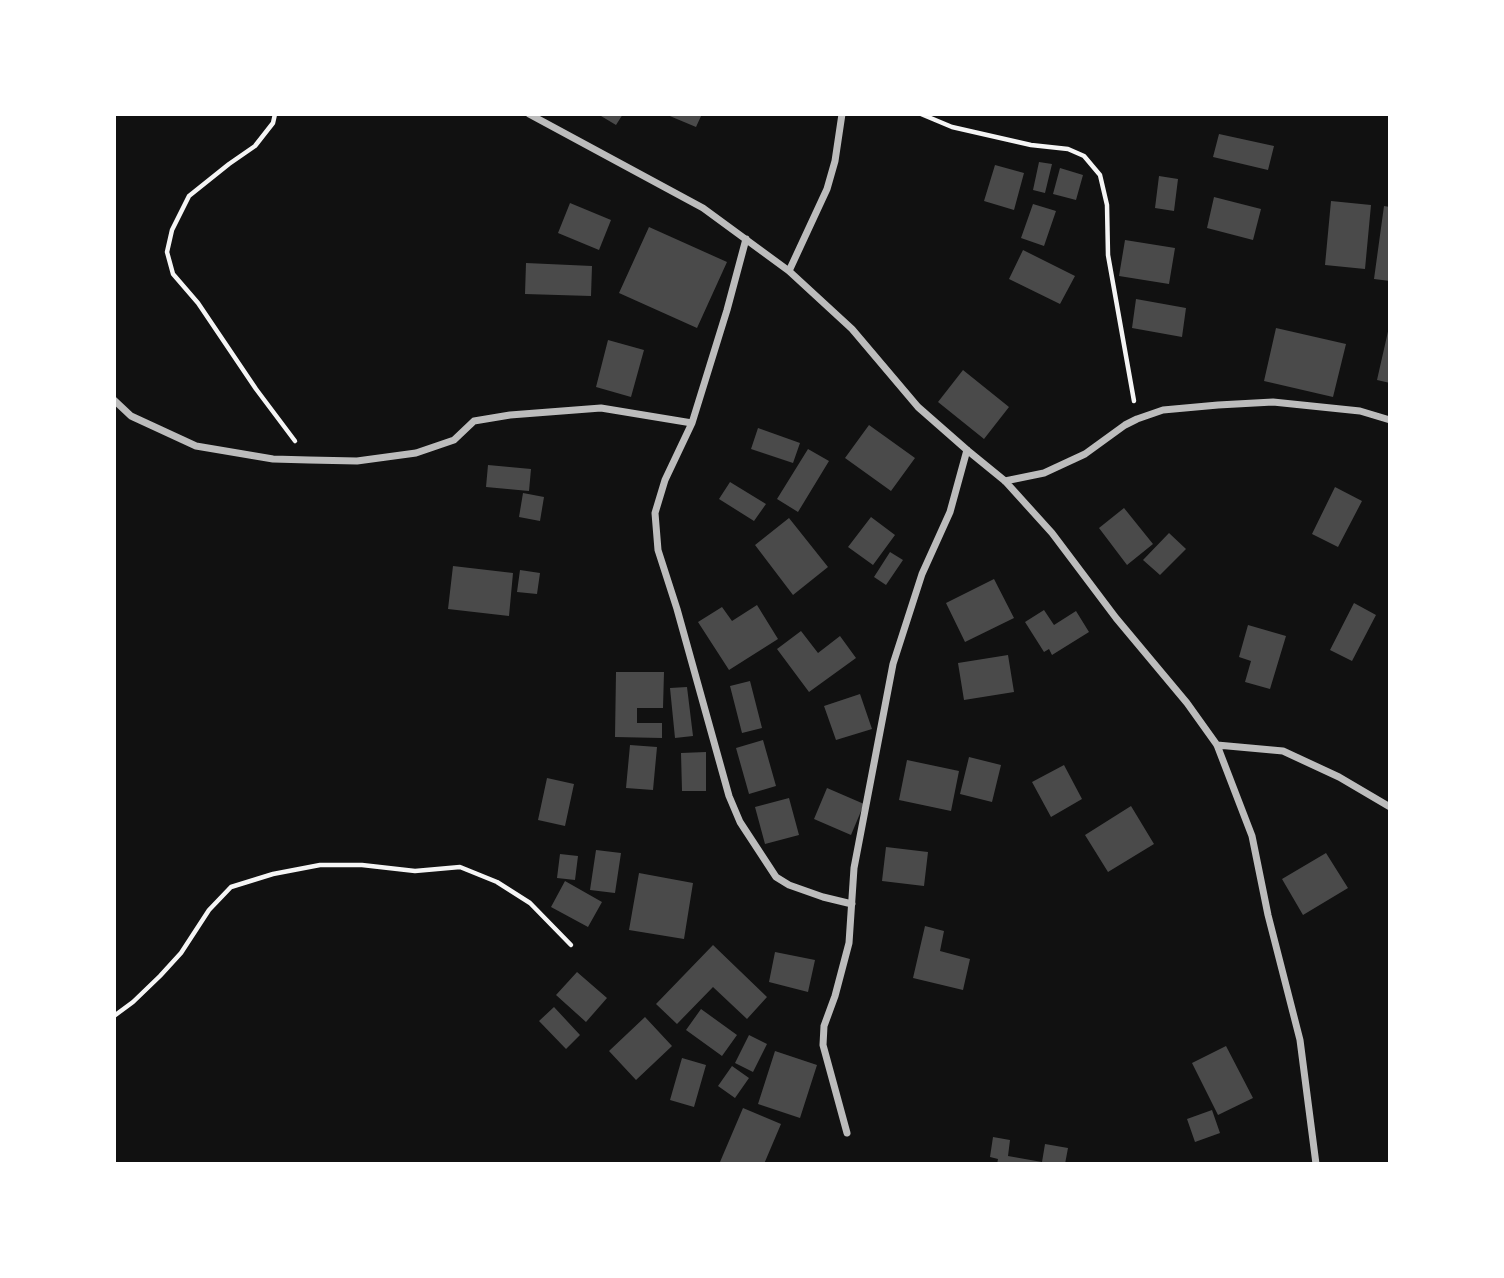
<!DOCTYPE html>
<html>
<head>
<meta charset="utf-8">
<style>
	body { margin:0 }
	#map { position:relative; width:1504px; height:1278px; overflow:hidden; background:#111; font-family:"Roboto Condensed",sans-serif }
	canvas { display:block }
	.frame { position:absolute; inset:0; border:116px solid #fff; pointer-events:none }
</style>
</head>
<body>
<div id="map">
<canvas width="1504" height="1278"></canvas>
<div class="frame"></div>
</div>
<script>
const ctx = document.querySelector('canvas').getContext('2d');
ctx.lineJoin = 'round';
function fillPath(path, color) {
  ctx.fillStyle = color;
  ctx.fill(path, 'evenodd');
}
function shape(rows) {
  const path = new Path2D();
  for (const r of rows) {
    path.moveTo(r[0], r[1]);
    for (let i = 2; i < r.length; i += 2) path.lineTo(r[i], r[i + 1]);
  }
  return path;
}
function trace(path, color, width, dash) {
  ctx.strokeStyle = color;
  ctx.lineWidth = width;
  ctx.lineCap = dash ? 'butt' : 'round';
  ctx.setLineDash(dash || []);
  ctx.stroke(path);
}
const building = shape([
	[602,114,623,114,616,125,601,116],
	[665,114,702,114,696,127],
	[1219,134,1274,146,1268,170,1213,157],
	[1039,162,1052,164,1045,193,1033,190],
	[995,165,1024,173,1014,210,984,201],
	[1060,168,1083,175,1076,200,1053,194],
	[1159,176,1178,179,1174,211,1155,208],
	[1214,197,1261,209,1253,240,1207,228],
	[1331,201,1371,205,1365,269,1325,265],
	[570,203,611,220,599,250,558,233],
	[1033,204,1056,211,1044,246,1021,238],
	[1384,206,1390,207,1390,281,1374,279],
	[649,227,727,262,697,328,619,293],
	[1125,240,1175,248,1169,284,1119,276],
	[1023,250,1075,276,1060,304,1009,279],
	[526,263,592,266,591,296,525,294],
	[1136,299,1186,308,1182,337,1132,328],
	[1389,327,1390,327,1390,383,1377,380],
	[1276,328,1346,344,1333,397,1264,381],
	[608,340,644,350,631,397,596,387],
	[963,370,1009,407,984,439,938,402],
	[869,425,915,458,891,491,845,458],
	[758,428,800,443,793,463,751,449],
	[808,449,829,461,798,512,777,499],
	[488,465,531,469,529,491,486,487],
	[730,482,766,504,754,521,719,499],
	[1335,487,1362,501,1338,547,1312,534],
	[523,493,544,497,540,521,519,517],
	[1124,508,1153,544,1127,565,1099,528],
	[871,517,895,535,873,565,848,547],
	[789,518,828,567,793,595,755,545],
	[1169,533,1186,549,1160,575,1143,560],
	[890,552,903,560,886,585,874,577],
	[453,566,513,573,509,616,448,609],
	[520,570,540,573,537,594,517,592],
	[994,579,1014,618,965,642,946,603],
	[1354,603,1376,615,1352,661,1330,650],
	[757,605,778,639,729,670,698,622,722,607,732,621],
	[1044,610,1054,625,1076,611,1089,632,1052,655,1049,649,1044,652,1025,622],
	[1248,625,1286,636,1270,689,1245,682,1251,661,1239,657],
	[801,631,818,653,840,636,856,658,809,692,777,649],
	[1008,655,1014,692,964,700,958,663],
	[616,672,664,672,663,708,637,708,637,723,662,723,662,738,615,737],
	[750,681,762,728,742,733,730,686],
	[687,687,693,736,675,738,670,688],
	[860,694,872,729,836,740,824,706],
	[763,740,776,786,749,794,736,748],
	[630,745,657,747,653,790,626,788],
	[706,752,706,791,682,791,681,753],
	[969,757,1001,765,992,802,960,794],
	[907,760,959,771,951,811,899,800],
	[1064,765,1082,799,1051,817,1032,782],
	[547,778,574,784,565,826,538,820],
	[827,788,864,804,851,835,814,819],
	[789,798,799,835,765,844,755,807],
	[1131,806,1154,844,1108,872,1085,835],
	[886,847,928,852,924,886,882,881],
	[596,850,621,853,615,893,590,890],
	[1326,853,1348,888,1303,915,1282,879],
	[560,854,578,856,575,880,557,878],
	[639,873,693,883,684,939,629,930],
	[565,881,602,902,588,927,551,907],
	[925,926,944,931,940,951,970,959,963,990,913,978],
	[713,945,767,997,747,1019,713,987,677,1024,656,1004],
	[775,952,815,960,808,992,769,982],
	[577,972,607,998,586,1022,556,995],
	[554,1007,580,1035,566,1049,539,1021],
	[701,1009,737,1035,722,1056,686,1030],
	[645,1017,672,1046,636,1080,609,1051],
	[749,1035,767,1044,753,1072,735,1063],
	[1226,1046,1253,1098,1218,1115,1192,1063],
	[775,1051,817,1065,800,1118,758,1104],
	[682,1058,706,1065,694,1107,670,1100],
	[732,1066,749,1078,735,1098,718,1086],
	[743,1108,781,1124,764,1164,725,1164,720,1162],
	[1212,1110,1220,1133,1195,1142,1187,1119],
	[993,1137,1010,1140,1008,1156,1042,1162,1045,1144,1068,1148,1065,1164,997,1164,998,1159,990,1157]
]);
const path = shape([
	[275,114,273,123,255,146,229,164,189,196,172,230,167,252,173,274,198,303,256,389,295,441],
	[921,114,952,127,1031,145,1068,149,1084,156,1100,175,1107,205,1108,255,1134,401],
	[114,1016,133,1002,160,976,181,953,209,910,231,887,273,874,320,865,362,865,415,871,460,867,497,882,530,903,571,945]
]);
const minor = shape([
	[529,114,703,208,789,271,852,329,918,407,967,450,1005,481,1052,533,1116,618,1187,703,1217,745,1252,836,1268,915,1300,1040,1316,1164],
	[746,239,727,310,692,423,665,480,655,513,658,550,677,609,729,796,740,822,776,877,789,885,823,897,852,904],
	[789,271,827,189,835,161,842,114],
	[114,400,131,416,196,446,273,459,309,460,357,461,416,453,454,440,474,421,510,415,601,408,692,423],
	[1005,481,1044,473,1085,454,1125,425,1137,419,1163,410,1218,405,1273,402,1360,411,1390,420],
	[1217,745,1283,751,1339,777,1390,807],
	[847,1133,823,1045,824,1026,835,996,849,943,854,868,893,664,922,574,950,512,967,450]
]);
fillPath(building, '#4a4a4a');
trace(path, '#f5f5f5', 4.5);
trace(minor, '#bcbcbc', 7);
</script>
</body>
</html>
